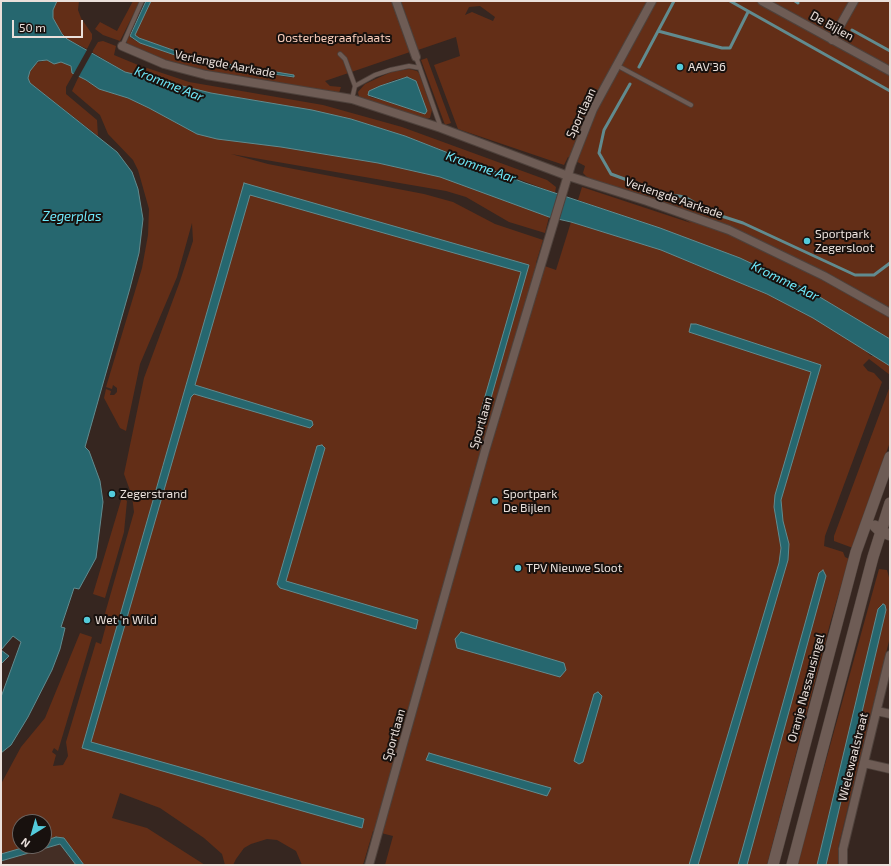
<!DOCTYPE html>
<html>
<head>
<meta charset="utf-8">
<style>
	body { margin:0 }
	#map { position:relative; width:891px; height:866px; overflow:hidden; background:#362620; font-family:"Exo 2",sans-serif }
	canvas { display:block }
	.frame { position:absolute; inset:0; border:2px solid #eae0db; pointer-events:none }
	.north { position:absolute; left:12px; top:814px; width:40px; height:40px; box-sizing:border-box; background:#18110e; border:1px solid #6c6460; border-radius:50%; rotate:217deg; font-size:11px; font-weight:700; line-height:16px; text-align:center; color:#eae0db }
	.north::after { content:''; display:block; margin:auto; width:14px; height:18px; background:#53cbdb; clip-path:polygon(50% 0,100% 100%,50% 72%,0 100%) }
	.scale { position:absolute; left:12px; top:20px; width:71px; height:18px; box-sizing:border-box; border:2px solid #eae0db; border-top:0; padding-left:5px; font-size:12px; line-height:14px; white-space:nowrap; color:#eae0db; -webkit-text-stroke:3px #18110e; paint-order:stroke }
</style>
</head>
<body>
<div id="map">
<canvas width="891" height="866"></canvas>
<div class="frame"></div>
<div class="north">N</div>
<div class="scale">50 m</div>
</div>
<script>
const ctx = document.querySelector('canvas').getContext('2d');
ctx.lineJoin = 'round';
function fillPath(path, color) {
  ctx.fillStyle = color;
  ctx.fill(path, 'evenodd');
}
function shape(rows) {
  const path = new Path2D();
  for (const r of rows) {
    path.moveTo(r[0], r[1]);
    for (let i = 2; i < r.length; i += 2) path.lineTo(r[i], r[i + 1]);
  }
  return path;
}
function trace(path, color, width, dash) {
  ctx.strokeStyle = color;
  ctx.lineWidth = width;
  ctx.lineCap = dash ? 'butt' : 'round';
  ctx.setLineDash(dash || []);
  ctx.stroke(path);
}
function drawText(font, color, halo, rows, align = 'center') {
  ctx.font = font + ' "Exo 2",sans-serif';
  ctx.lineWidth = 4;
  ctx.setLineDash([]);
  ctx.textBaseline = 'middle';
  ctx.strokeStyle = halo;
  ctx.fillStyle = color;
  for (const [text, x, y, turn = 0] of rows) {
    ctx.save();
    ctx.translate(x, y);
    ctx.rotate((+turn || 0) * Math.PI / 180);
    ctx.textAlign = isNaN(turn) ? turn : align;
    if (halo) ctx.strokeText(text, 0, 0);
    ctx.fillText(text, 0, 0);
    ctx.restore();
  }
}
const built = shape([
	[60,844,76,865,1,865,1,861]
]);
const green = shape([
	[57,1,79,1,78,10,81,18,92,34,92,39,87,49,67,39,58,28,53,18,53,10],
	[133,1,140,1,120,41,103,35,95,29,100,22,117,31],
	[151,1,393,1,410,52,325,81,330,86,341,87,339,93,209,71,166,60,127,44,127,37,131,32,131,38,140,43,198,63,294,78,278,72,198,59,139,38,135,35],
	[401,1,890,1,890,339,808,290,740,258,578,200,582,187,691,223,642,196,588,178,583,173,585,166,568,157,564,165,458,129,434,65,460,56,456,37,418,50],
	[480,6,495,17,493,21,472,12,465,15,469,7],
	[103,41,116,46,114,55,138,65,189,82,323,105,402,127,547,180,556,187,555,193,405,136,351,119,265,102,211,93,125,72,92,52,98,42],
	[427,58,451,123,445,125,421,60],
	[47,60,61,61,71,66,74,73,66,87,66,94,97,120,98,136,30,83,28,78,33,64],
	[409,69,417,71,419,73,432,110,430,118,425,119,359,97,358,92,365,84,391,72],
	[407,77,416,81,427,111,370,97,369,91,394,80],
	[79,76,99,89,128,98,149,108,197,134,217,139,281,147,378,163,441,177,549,217,545,233,509,222,466,197,446,191,231,154,268,164,424,194,453,202,495,224,543,240,536,263,556,270,571,222,661,250,767,294,813,318,862,348,871,356,874,356,890,366,890,375,869,359,863,365,868,371,874,373,882,382,825,536,824,546,843,552,845,557,849,559,831,620,767,865,385,865,393,836,373,831,363,865,302,865,296,851,277,840,267,839,251,844,244,848,236,859,233,865,225,865,222,854,204,838,160,808,120,793,112,818,147,828,205,865,84,865,64,838,56,837,44,841,44,822,20,822,20,846,29,846,1,854,1,784,21,747,45,718,80,633,92,637,58,751,54,748,52,752,56,755,53,766,63,765,68,756,66,742,96,642,101,644,108,618,104,617,134,512,132,496,124,474,144,378,180,281,193,241,192,223,177,277,140,364,126,431,120,428,104,398,106,389,111,391,110,395,114,395,117,392,117,388,113,385,112,389,106,387,142,268,148,235,149,209,138,170,133,160,108,134,100,115,72,91],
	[890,386,890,442,853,548,834,541,834,536],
	[122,497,127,501,124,532,105,598,93,594],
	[879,569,887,570,890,581,890,637,838,848,839,865,826,865,886,610,885,605,830,810,817,865,797,865]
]);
const water = shape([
	[1,1,57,1,53,10,53,18,62,34,67,39,125,72,211,93,312,110,351,119,405,136,525,183,660,228,740,258,808,290,890,339,890,366,813,318,767,294,661,250,571,222,549,217,440,177,378,163,281,147,217,139,197,134,149,108,128,98,99,89,86,80,72,73,71,66,61,62,54,64,47,60,38,61,30,71,28,78,30,83,117,152,132,172,138,189,143,219,139,253,130,288,85,447,89,451,100,481,103,502,96,558,79,589,74,588,61,627,65,628,60,649,52,670,28,717,11,745,1,753,1,697,21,642,13,636,1,650,9,656,1,664,1,1],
	[146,1,151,1,135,35,139,38,198,59,294,75,294,77,198,63,140,43,130,36,146,1],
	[407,77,416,81,427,111,425,114,368,95,369,91,380,86,407,77],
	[244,183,529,265,483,426,479,427,477,424,521,272,250,195,195,385,312,421,313,425,310,428,194,394,191,397,91,742,364,819,362,828,82,748,244,183],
	[691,324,696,324,821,365,781,500,783,521,789,544,788,560,698,865,689,865,779,563,781,548,774,507,775,495,811,372,689,332,691,324],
	[322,445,325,448,286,581,418,620,416,629,280,588,277,584,317,446,322,445],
	[823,570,826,576,747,865,738,865,819,573,823,570],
	[883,604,885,605,886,610,826,865,817,865,878,609,883,604],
	[461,632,564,663,566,670,560,677,457,648,455,639,461,632],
	[598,692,602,696,583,762,579,764,574,761,594,694,598,692],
	[429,753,533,783,551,788,547,796,426,760,429,753],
	[56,837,64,838,84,865,76,865,60,844,1,861,1,854,29,846,44,846,44,841,56,837]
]);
const pier = shape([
	[88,48,93,51,78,78,73,75]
]);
const stream = shape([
	[730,1,890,91],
	[795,1,798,3],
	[852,30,890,51],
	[658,31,722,48,730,48,748,12],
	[639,67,674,1],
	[630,84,604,130,599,153,611,174,665,194,685,197,712,213,743,223,855,275,874,275,890,263]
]);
const lane = shape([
	[122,46,142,1],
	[340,54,345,59,355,86],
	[416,57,441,128],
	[618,66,691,105],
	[352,99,355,86,375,75,390,70,409,66,420,68]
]);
const street = shape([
	[396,1,416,57],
	[762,1,890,71],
	[832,40,854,1],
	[122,46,164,64,206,75,352,99,441,128,568,176,647,201,729,230,824,276,890,313],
	[877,711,890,714],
	[864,763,890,769],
	[369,865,485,451,571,165,593,109,652,1],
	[843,865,843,849,890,655]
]);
const secondary = shape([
	[875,526,880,531,890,535],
	[773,865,856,552,890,457],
	[792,865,873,557,890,503]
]);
const markers = [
	[680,67,4,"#53cbdb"],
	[807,241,4,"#53cbdb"],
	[112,494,4,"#53cbdb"],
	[495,501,4,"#53cbdb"],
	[518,568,4,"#53cbdb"],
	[87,620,4,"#53cbdb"]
];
const streetNames = [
	["De Bijlen",832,26,29],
	["Verlengde Aarkade",225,64,11],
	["Sportlaan",581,113,-65],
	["Verlengde Aarkade",674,198,19],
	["Sportlaan",481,423,-74],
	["Oranje Nassausingel",806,688,-75],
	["Sportlaan",394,735,-74],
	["Wielewaalstraat",853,757,-76]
];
const parkNames = [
	["Oosterbegraafplaats",334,38]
];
const poiNames = [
	["AAV'36",688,67],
	["Sportpark",815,234],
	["Zegersloot",815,248],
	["Zegerstrand",120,494],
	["Sportpark",503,494],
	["De Bijlen",503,508],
	["TPV Nieuwe Sloot",526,568],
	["Wet 'n Wild",95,620]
];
const waterNames = [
	["Kromme Aar",169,84,22],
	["Kromme Aar",481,167,19],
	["Zegerplas",72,217],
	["Kromme Aar",785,281,26]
];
fillPath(built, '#442e25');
fillPath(green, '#632e17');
fillPath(water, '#26676f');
trace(water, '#618b8f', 1);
fillPath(pier, '#362620');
trace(stream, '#618b8f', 3);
trace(lane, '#4e413b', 5.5);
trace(street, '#4e413b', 10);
trace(secondary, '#4e413b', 12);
trace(lane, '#6e5c55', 4);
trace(street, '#6e5c55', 8);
trace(secondary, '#6e5c55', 11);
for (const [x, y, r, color] of markers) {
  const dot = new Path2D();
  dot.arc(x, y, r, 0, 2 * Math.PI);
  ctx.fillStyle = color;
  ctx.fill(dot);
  trace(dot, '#18110e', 1.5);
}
drawText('12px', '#eae0db', '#18110e', streetNames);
drawText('12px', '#f8ccba', '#18110e', parkNames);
drawText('12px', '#eae0db', '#18110e', poiNames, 'left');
drawText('italic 13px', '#6feafb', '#18110e', waterNames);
</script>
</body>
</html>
